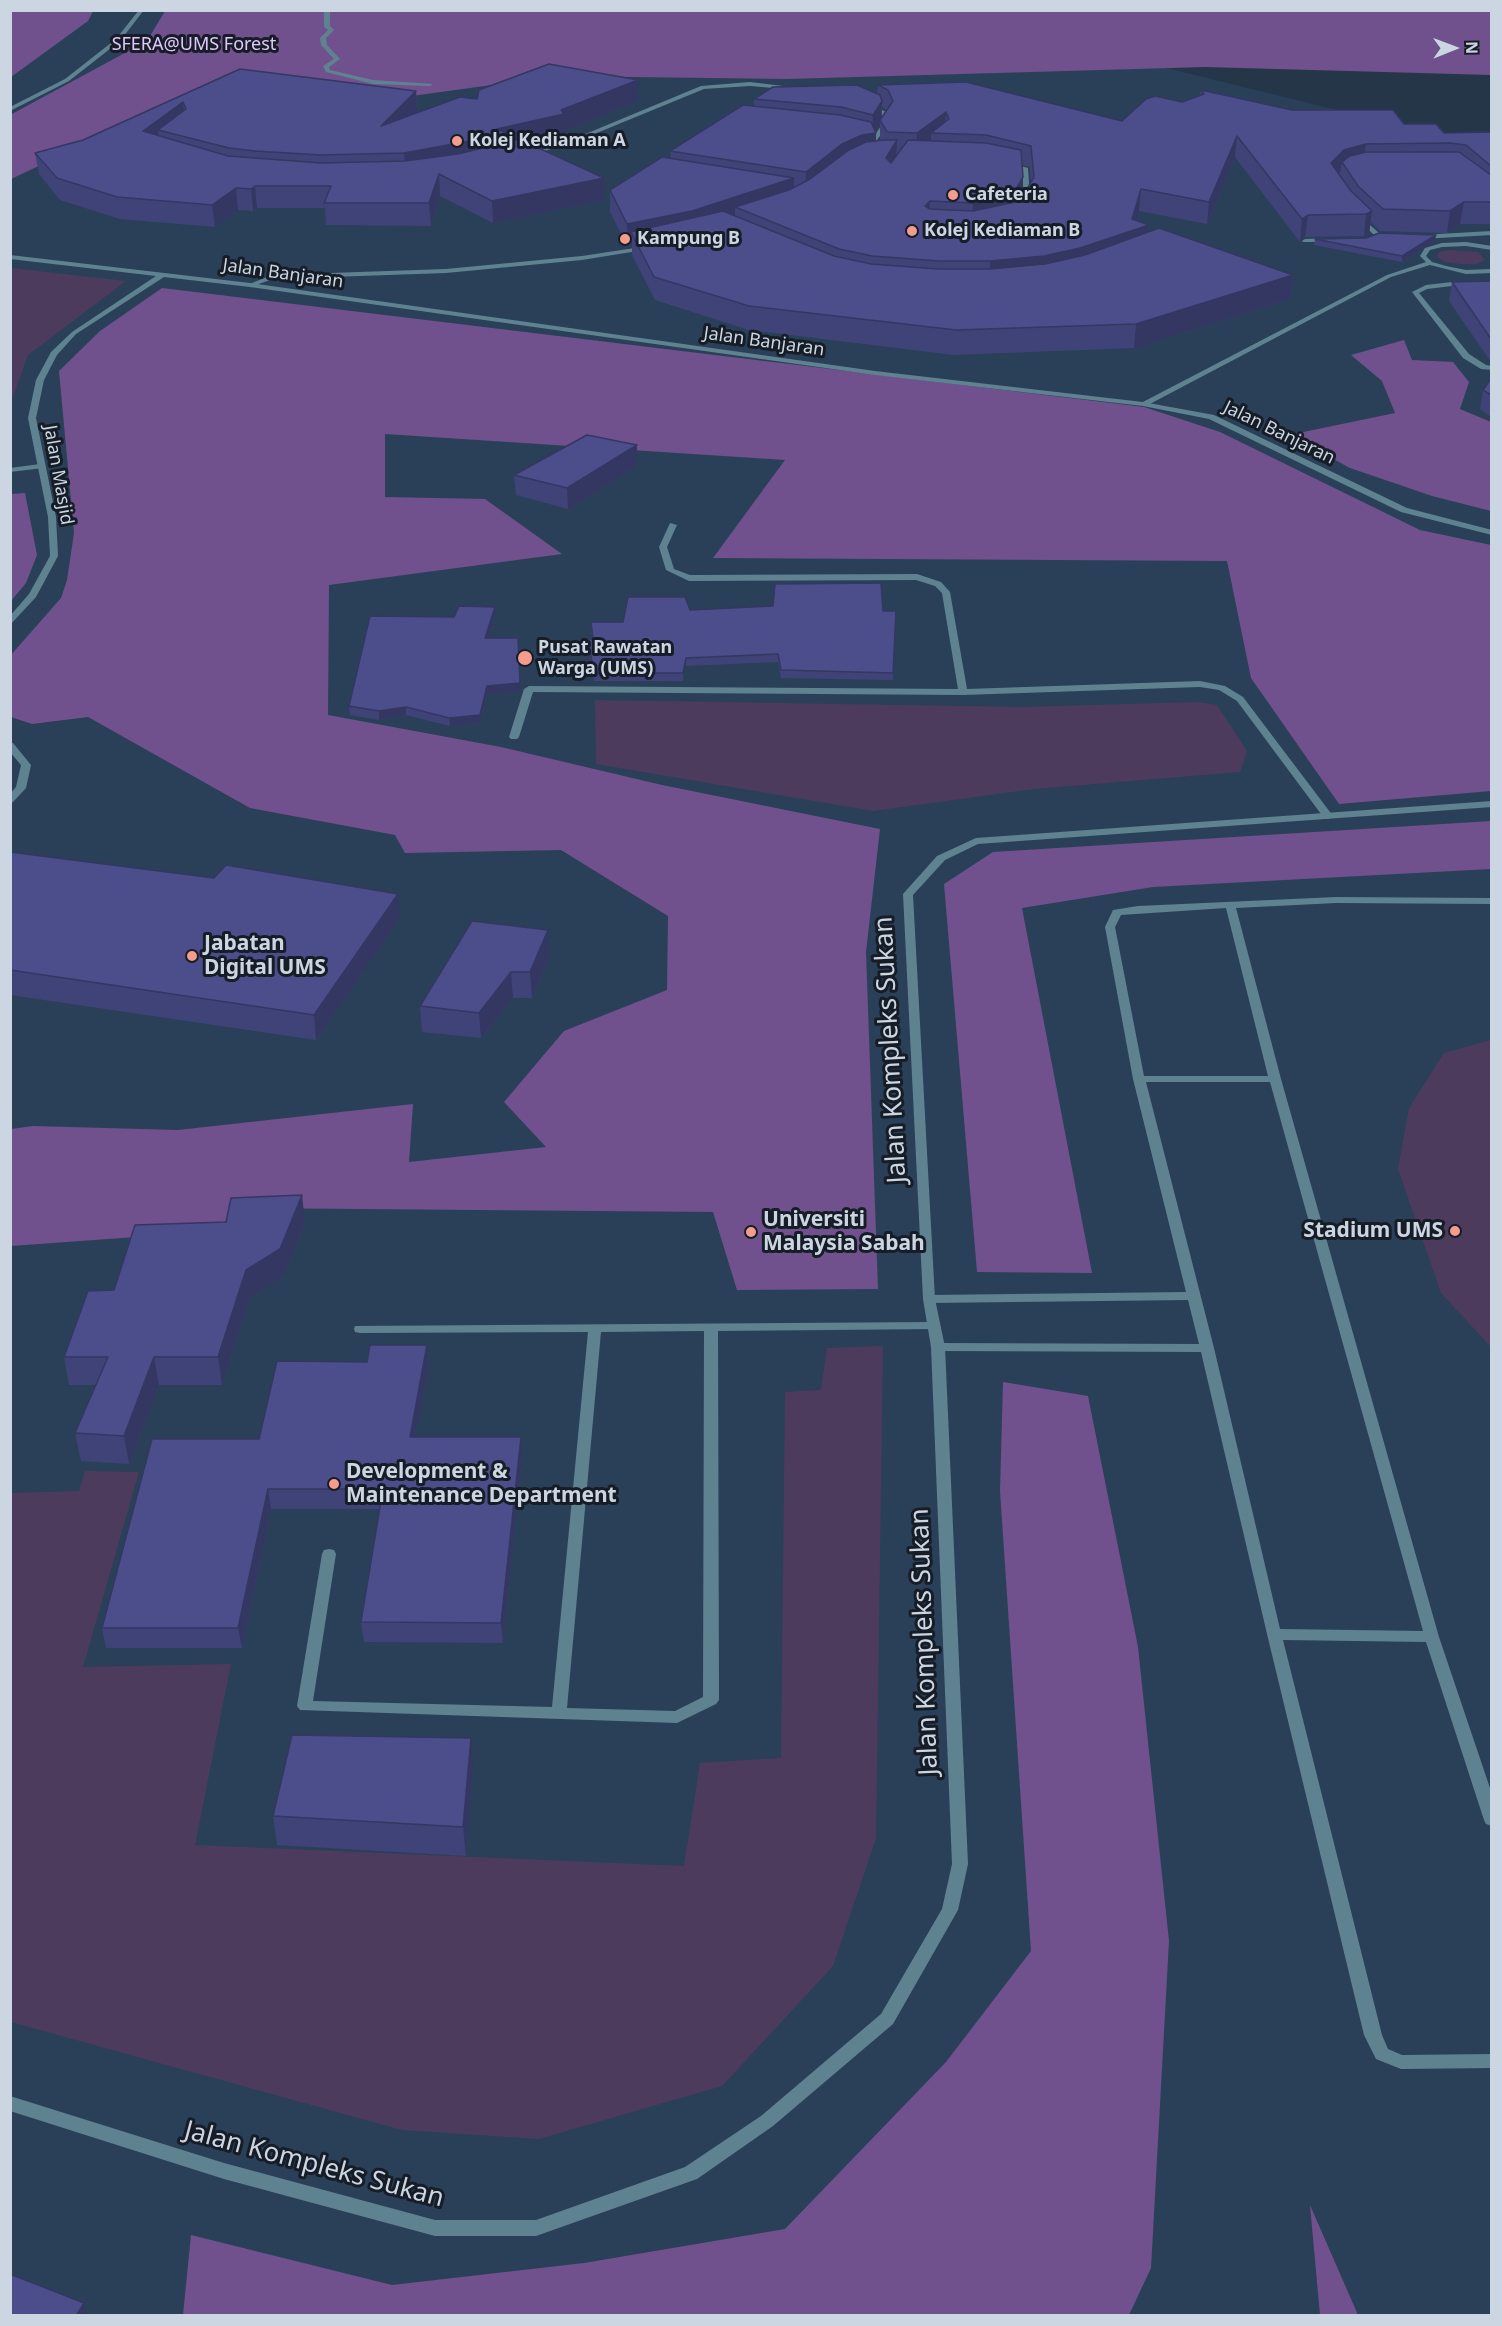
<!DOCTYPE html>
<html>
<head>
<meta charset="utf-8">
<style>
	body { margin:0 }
	#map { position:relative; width:1502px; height:2326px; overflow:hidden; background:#253649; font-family:"Noto Sans",sans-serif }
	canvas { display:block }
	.frame { position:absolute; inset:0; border:12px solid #ccd6e2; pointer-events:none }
	.north { position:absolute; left:1424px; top:18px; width:60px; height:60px; -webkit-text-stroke:4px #161d26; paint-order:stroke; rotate:89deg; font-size:16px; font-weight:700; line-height:24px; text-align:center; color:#ccd6e2 }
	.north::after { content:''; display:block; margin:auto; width:21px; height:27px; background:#ccd6e2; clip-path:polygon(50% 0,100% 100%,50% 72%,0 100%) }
</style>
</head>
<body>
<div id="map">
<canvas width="1502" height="2326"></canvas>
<div class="frame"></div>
<div class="north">N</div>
</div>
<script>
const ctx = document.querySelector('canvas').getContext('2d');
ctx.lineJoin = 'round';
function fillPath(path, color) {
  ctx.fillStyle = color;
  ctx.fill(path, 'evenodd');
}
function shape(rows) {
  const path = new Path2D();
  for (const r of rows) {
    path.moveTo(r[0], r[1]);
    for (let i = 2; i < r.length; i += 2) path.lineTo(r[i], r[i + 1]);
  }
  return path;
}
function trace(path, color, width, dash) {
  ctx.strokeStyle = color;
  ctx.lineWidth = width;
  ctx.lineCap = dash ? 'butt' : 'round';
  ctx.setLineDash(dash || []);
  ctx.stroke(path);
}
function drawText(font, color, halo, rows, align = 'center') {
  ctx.font = font + ' "Noto Sans",sans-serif';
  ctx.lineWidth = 6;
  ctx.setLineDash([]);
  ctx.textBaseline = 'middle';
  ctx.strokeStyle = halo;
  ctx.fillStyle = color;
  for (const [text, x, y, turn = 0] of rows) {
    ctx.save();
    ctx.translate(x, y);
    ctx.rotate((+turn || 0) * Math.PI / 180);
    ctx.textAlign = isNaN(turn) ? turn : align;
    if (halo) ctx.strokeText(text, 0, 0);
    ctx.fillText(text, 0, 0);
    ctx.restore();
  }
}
const built = shape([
	[11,11,874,11,1028,34,1491,148,1491,2315,11,2316]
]);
const green = shape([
	[1449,250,1478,252,1485,260,1477,264,1461,264,1446,262,1437,257,1439,252],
	[11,268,126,281,28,355,11,403],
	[595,700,1022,707,1197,702,1217,705,1247,751,1240,772,1034,789,873,811,596,764],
	[1491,1040,1492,1040,1491,1347,1441,1293,1398,1169,1409,1108,1444,1053],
	[883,1346,876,1838,833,1966,722,2086,539,2139,402,2130,11,2022,11,1493,79,1491,85,1471,139,1472,83,1667,231,1664,195,1845,684,1866,700,1763,781,1758,785,1392,821,1390,827,1348]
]);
const forest = shape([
	[11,10,93,10,93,11,88,21,11,77],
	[165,11,1491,11,1491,75,1205,67,787,79,557,76,361,103,218,82,11,179,10,115,147,41],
	[162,288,1144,407,1220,432,1420,530,1491,545,1491,791,1339,804,1251,678,1227,561,713,558,785,460,385,434,385,497,485,499,562,554,329,585,328,715,501,747,662,785,880,829,866,952,878,1289,737,1290,713,1212,245,1208,239,1233,150,1236,11,1246,11,1129,33,1126,178,1130,413,1104,409,1162,546,1147,504,1102,564,1031,667,990,668,916,561,850,405,853,395,835,250,808,88,717,32,724,11,717,10,656,61,598,67,580,74,533,59,371,100,331],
	[1404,340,1412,360,1453,362,1469,382,1460,409,1491,422,1491,511,1432,496,1350,468,1289,435,1395,413,1382,381,1351,355],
	[25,493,37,555,26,583,11,601,11,494],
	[1491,821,1491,869,1153,887,1022,908,1092,1273,977,1272,944,884,993,852],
	[1003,1382,1088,1396,1138,1647,1169,1941,1151,2268,1129,2315,183,2315,191,2235,392,2285,584,2263,785,2229,946,2062,1031,1951,1000,1491],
	[1310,2205,1358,2315,1320,2315]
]);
const service = shape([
	[324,10,330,10,330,26,334,30,326,38,327,45,340,59,329,67,330,70,373,80,433,84,430,86,373,84,326,72,323,66,334,59,321,45,320,38,328,30,324,27,324,10],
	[750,82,800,88,797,90,750,86,704,89,587,137,533,155,528,154,583,135,701,86,750,82],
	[867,102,886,112,890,122,877,140,882,151,878,151,871,140,884,122,881,114,865,105,867,102],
	[1005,162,1028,168,1030,199,1027,204,1022,203,1024,199,1022,169,1005,164,1005,162],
	[1359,215,1379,233,1394,236,1391,238,1375,236,1357,218,1357,216,1359,215],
	[1492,231,1492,235,1421,239,1418,237,1421,235,1492,231],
	[1305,239,1329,238,1332,240,1329,242,1303,242,1302,241,1305,239],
	[1466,242,1492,246,1492,250,1466,246,1442,247,1430,250,1426,256,1432,262,1446,266,1466,270,1492,269,1492,273,1466,274,1430,265,1391,277,1146,406,1139,404,1387,275,1426,262,1420,256,1425,248,1442,243,1466,242],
	[648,246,651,248,650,249,582,260,446,273,273,279,250,287,247,285,272,275,446,269,582,256,648,246],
	[1452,282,1492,283,1492,287,1452,286,1427,289,1419,293,1469,354,1486,365,1492,366,1492,370,1481,369,1463,358,1412,292,1426,285,1452,282],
	[40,464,44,466,43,468,10,472,10,468,40,464],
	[670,523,677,525,667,547,674,569,690,575,917,574,941,582,950,592,967,689,1200,681,1225,686,1243,697,1333,816,1328,819,1324,818,1237,701,1219,690,1200,687,963,695,533,692,519,737,517,739,511,739,509,737,524,689,529,686,958,689,942,593,935,586,916,580,689,581,666,570,659,547,670,523],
	[10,742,13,743,31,765,26,788,13,802,10,803,10,794,16,787,21,765,10,752,10,742],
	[1336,897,1492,898,1492,904,1336,903,1236,908,1281,1079,1439,1637,1492,1794,1492,1826,1486,1824,1484,1820,1426,1642,1283,1640,1382,2035,1388,2049,1402,2055,1492,2054,1492,2068,1401,2069,1376,2059,1364,2035,1267,1634,1201,1352,938,1351,931,1347,938,1343,1199,1344,1188,1300,929,1303,923,1299,929,1295,1186,1292,1133,1079,1105,927,1113,910,1138,906,1336,897],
	[1226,908,1268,1076,1144,1076,1115,927,1121,915,1226,908],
	[1146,1082,1270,1082,1423,1631,1280,1629,1214,1348,1146,1082],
	[933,1322,939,1326,938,1329,718,1331,719,1700,716,1704,677,1723,300,1710,297,1706,322,1554,324,1550,329,1549,334,1550,336,1554,313,1701,552,1707,588,1332,360,1333,355,1332,354,1329,355,1326,933,1322],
	[704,1331,703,1697,675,1711,567,1708,601,1332,704,1331]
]);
const minor = shape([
	[139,10,144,10,120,41,69,81,10,111,10,107,65,79,116,39,139,10],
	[10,255,250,283,875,371,1143,402,1214,415,1407,508,1492,530,1492,535,1401,512,1209,419,1143,406,875,375,250,287,164,277,76,334,57,355,44,380,36,418,56,517,58,556,36,597,10,625,10,616,29,594,50,556,48,517,28,418,36,380,51,352,72,332,156,276,10,259,10,255],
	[1492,801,1492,807,978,844,945,860,913,895,935,1299,945,1347,968,1864,958,1910,893,2024,773,2126,697,2179,536,2236,435,2236,224,2179,10,2111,10,2096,224,2163,435,2220,536,2220,685,2167,761,2116,881,2014,942,1909,952,1864,931,1347,923,1299,903,894,937,856,976,838,1492,801]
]);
const wall = shape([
	[240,69,416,91,417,112,416,113,477,99,638,80,638,101,565,130,565,135,529,143,604,200,493,223,440,196,431,226,326,225,325,208,257,208,253,211,238,210,215,227,120,219,60,200,39,174,35,153,83,140],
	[878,85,1122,121,1200,95,1201,90,1292,110,1404,124,1444,133,1491,132,1491,224,1460,224,1447,233,1380,231,1371,222,1369,233,1364,236,1305,237,1300,242,1235,157,1207,224,1139,211,1136,220,1148,232,1293,275,1290,299,1134,348,954,355,749,330,655,300,632,255,632,246,628,247,610,212,610,190,671,158,670,151,754,106,754,99,877,94],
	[882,107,887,110,882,118],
	[880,124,880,141,876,141,876,133,875,131],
	[1022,165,1030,167,1031,182,1022,198],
	[1315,239,1435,241,1402,262,1314,245],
	[1491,281,1491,362,1449,301,1452,282],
	[1491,379,1491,417,1480,409,1483,390],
	[637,445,637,466,568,509,516,495,514,475],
	[495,607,495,615,488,638,520,691,487,694,480,723,450,726,406,715,379,720,350,715,349,706,454,617],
	[690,610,896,611,893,680,781,678,778,662,686,666,683,681,594,681,588,647,588,639,592,639,591,622,623,622],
	[10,852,400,918,316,1040,10,995],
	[550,955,532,998,513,998,481,1038,422,1032,420,1006],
	[305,1222,284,1276,250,1297,222,1385,159,1385,129,1464,81,1461,75,1433,96,1385,69,1385,64,1357,114,1290],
	[427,1345,429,1364,415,1437,522,1456,503,1643,364,1642,361,1622,380,1509,271,1509,242,1648,106,1648,102,1628,259,1439,367,1362],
	[473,1767,466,1856,277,1845,273,1816]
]);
const shadedWall = shape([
	[638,80,638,101,565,130,565,135,509,148,406,175,404,153,497,129,561,110],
	[416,91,417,112,382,147,381,126],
	[882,101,881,122,880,120,880,124,874,133,876,133,876,154,805,194,806,172,842,144,862,135,872,133,873,115],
	[183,102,185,123,158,130,160,142,143,131],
	[946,112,945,133,931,133,931,143,916,154,917,133],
	[1237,136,1235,157,1207,224,1209,202],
	[897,140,896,161,885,179,886,158],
	[1366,144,1363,165,1342,162,1340,172,1328,184,1331,163,1344,150],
	[439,174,440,196,431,226,429,203],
	[1023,177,1022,198,1011,218,972,225,973,203],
	[604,178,604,200,493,223,492,201],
	[794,178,794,200,735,207,735,220,631,232,632,246,628,247,627,224],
	[255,186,257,208,253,211,251,189],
	[236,188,238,210,215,227,212,205],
	[1141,189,1139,211,1134,230,1149,225,1147,247,989,284,990,261,1132,219],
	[930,201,929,223,925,206],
	[1464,202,1460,224,1447,233,1450,211],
	[1372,211,1369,233,1364,236,1366,214],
	[1308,215,1305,237,1300,242,1302,219],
	[1436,235,1435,241,1402,262,1402,256],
	[1293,275,1290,299,1134,348,1136,324],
	[637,445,637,466,568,509,567,488],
	[495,607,495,615,486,646,485,638],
	[518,638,520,691,487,694,480,723,450,726,449,718,487,686],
	[686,658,686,666,683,681,683,673],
	[406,707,406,715,379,720,379,711],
	[398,894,400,918,316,1040,314,1015],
	[548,930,550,955,532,998,530,972],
	[511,972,513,998,481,1038,479,1013],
	[302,1195,305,1222,284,1276,250,1297,222,1385,218,1357,246,1270],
	[427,1345,429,1364,412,1456,410,1437],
	[154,1357,159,1385,129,1464,124,1436],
	[521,1437,522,1456,503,1643,501,1623],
	[268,1489,271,1509,242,1648,238,1628],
	[471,1738,473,1767,466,1856,463,1827],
	[84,2303,87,2316,76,2316]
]);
const building = shape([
	[549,64,638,80,561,110,564,114,497,129,508,134,404,153,321,155,255,151,229,148,158,130,186,109,183,102,143,131,228,156,321,163,405,161,458,154,519,139,604,178,492,201,439,174,429,203,324,203,331,186,255,186,251,189,236,188,212,205,117,197,57,178,35,153,83,140,240,69,416,91,381,126,460,97,477,99,479,90,549,64],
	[966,82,1122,121,1146,99,1155,96,1182,102,1204,94,1201,90,1292,110,1393,110,1404,124,1436,124,1444,133,1491,132,1491,166,1466,145,1450,143,1366,144,1344,150,1331,163,1351,191,1372,211,1366,214,1308,215,1302,219,1237,136,1209,202,1141,189,1132,219,1149,225,1080,248,1044,256,990,261,939,261,872,256,839,249,735,207,789,190,810,179,849,150,866,142,884,140,897,140,886,158,891,163,908,140,986,143,1021,150,1023,177,1012,196,973,203,930,201,925,206,930,209,973,211,1020,201,1034,177,1031,146,986,135,931,133,949,119,946,112,917,133,887,132,880,120,893,101,888,90,878,85,966,82],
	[857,85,880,95,882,101,873,115,841,107,754,99,773,87,857,85],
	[743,105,840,115,871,122,876,133,862,135,842,144,806,172,670,151,743,105],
	[1366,152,1459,152,1491,175,1491,202,1464,202,1450,211,1383,209,1358,186,1342,162,1350,156,1366,152],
	[662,157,794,178,692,211,627,224,610,190,662,157],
	[723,211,834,256,871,264,939,269,990,269,1045,264,1085,255,1159,228,1293,275,1136,324,956,330,749,306,654,277,631,232,723,211],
	[1379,233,1436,235,1402,256,1315,239,1366,238,1379,233],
	[1491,281,1491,339,1452,282,1491,281],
	[1491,379,1491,395,1483,390,1491,379],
	[587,435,637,445,567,488,514,475,587,435],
	[881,583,883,611,896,611,893,673,781,670,778,654,686,658,683,673,594,673,588,639,593,639,591,622,623,622,628,597,685,597,690,610,773,606,775,584,881,583],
	[459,606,495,607,485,638,518,638,520,683,487,686,480,715,449,718,406,707,379,711,349,706,370,616,454,617,459,606],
	[10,852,214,878,226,865,398,894,314,1015,10,970,10,852],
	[472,921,548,930,530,972,511,972,479,1013,420,1006,472,921],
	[302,1195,280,1249,246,1270,218,1357,154,1357,124,1436,75,1433,108,1357,64,1357,88,1291,114,1290,135,1225,226,1222,231,1198,302,1195],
	[370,1345,427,1345,410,1437,521,1437,501,1623,361,1622,383,1489,268,1489,238,1628,102,1628,152,1439,259,1439,277,1361,367,1362,370,1345],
	[292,1735,471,1738,463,1827,273,1816,292,1735],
	[10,2274,84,2303,76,2316,10,2316,10,2274]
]);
const markers = [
	[457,141,6,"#f49d8d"],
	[953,195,6,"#f49d8d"],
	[912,231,6,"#f49d8d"],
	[625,239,6,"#f49d8d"],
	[525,658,8,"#f49d8d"],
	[192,956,6,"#f49d8d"],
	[1455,1231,6,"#f49d8d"],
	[751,1232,6,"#f49d8d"],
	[334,1484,6,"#f49d8d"]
];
const farParknames = [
	["SFERA@UMS Forest",194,45]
];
const farPoinames = [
	["Kolej Kediaman A",469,141],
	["Cafeteria",965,195],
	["Kolej Kediaman B",924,231],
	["Kampung B",637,239],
	["Pusat Rawatan",538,648],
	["Warga (UMS)",538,669]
];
const farStreetnames = [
	["Jalan Banjaran",283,274,8],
	["Jalan Banjaran",764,342,8],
	["Jalan Banjaran",1279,433,26],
	["Jalan Masjid",58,475,80]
];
const poiNames = [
	["Jabatan",204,944],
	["Digital UMS",204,968],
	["Universiti",763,1220],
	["Malaysia Sabah",763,1244],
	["Stadium UMS",1443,1231,"right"],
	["Development &",346,1472],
	["Maintenance Department",346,1496]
];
const nearStreetnames = [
	["Jalan Kompleks Sukan",891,1050,-93],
	["Jalan Kompleks Sukan",925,1642,-92],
	["Jalan Kompleks Sukan",314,2165,15]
];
fillPath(built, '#2a4058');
fillPath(green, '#4c3b5d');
fillPath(forest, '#70518d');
fillPath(service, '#5f8290');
fillPath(minor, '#5f8290');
fillPath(wall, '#404378');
fillPath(shadedWall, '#343761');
fillPath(building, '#4b4e8b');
trace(building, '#343761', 1.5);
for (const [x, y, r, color] of markers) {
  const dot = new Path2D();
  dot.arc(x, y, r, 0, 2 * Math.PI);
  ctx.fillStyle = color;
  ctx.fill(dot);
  trace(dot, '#161d26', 2);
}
drawText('18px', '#e0c6fb', '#161d26', farParknames);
drawText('bold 18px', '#ccd6e2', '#161d26', farPoinames, 'left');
drawText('18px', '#ccd6e2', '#161d26', farStreetnames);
drawText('bold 21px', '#ccd6e2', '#161d26', poiNames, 'left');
drawText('26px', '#ccd6e2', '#161d26', nearStreetnames);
</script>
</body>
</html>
